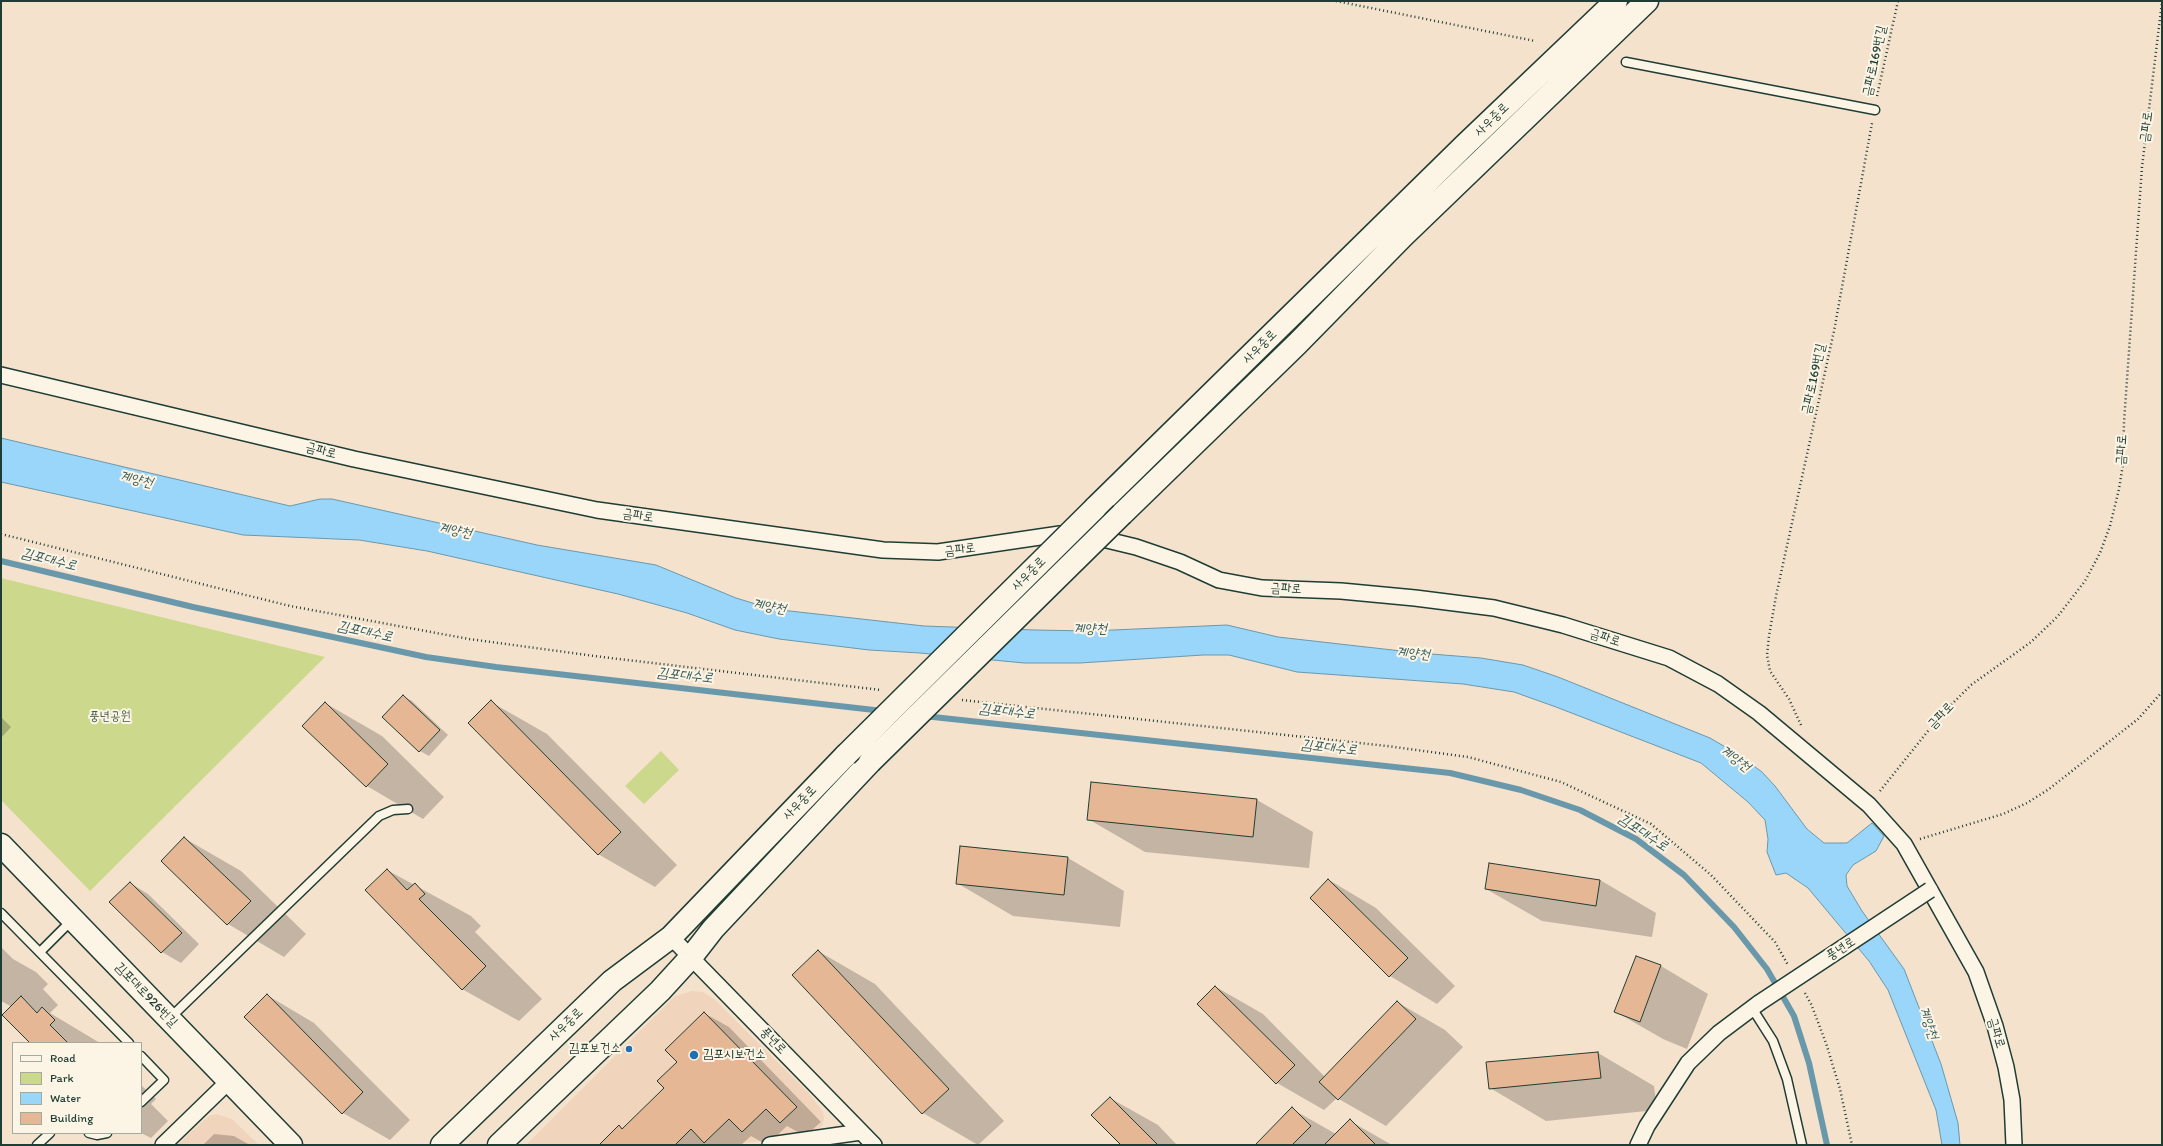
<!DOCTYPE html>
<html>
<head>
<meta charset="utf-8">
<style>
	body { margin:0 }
	#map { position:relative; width:2163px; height:1146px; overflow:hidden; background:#f5e2cd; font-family:Itim,sans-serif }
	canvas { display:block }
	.frame { position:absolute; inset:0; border:2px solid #1f3d34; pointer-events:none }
	.legend { position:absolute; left:12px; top:1042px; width:130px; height:92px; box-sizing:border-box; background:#fcf5e5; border:1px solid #a4ab9e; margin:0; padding:5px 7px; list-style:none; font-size:12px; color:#1f3d34 }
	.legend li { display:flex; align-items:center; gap:8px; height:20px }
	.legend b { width:20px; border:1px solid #a4ab9e }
</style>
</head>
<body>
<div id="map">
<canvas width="2163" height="1146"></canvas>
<div class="frame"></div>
<ul class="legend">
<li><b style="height:5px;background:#fcf5e5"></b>Road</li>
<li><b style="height:11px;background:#ccd98d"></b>Park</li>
<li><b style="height:11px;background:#9ad5fa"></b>Water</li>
<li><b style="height:11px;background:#e5b795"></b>Building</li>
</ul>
</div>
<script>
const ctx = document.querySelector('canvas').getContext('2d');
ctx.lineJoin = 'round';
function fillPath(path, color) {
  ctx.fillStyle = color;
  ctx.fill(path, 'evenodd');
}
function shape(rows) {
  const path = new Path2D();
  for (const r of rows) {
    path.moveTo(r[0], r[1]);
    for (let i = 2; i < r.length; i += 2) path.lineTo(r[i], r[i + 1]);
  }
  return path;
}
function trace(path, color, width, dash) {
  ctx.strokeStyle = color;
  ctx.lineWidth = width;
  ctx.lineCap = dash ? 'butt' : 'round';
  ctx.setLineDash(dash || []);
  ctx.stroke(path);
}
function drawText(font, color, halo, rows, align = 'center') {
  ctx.font = font + ' Itim,"Poor Story",sans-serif';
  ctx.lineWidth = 4;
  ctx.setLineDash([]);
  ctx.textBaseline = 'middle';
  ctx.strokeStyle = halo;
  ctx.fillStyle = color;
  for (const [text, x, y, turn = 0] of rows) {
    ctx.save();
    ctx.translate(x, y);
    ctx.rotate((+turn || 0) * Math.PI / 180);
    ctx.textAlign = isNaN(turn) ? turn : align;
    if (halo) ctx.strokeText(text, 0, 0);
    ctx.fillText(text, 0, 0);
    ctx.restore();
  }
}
const built = shape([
	[692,991,703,992,714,999,809,1093,823,1112,824,1119,822,1126,815,1131,771,1140,730,1145,526,1145,675,996],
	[217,1114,232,1119,259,1145,177,1145,203,1121,209,1116]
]);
const green = shape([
	[1,578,325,657,90,891,1,800],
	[661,751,679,770,644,804,625,786]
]);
const water = shape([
	[1,438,290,506,320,499,332,499,537,545,656,565,736,598,772,609,924,626,1035,630,1090,631,1227,625,1278,637,1419,653,1481,658,1523,665,1558,677,1710,738,1739,755,1762,772,1775,786,1807,829,1824,843,1847,843,1872,823,1884,836,1876,851,1853,865,1846,875,1847,886,1862,911,1904,969,1941,1064,1958,1123,1960,1145,1942,1145,1936,1110,1888,990,1869,961,1808,888,1786,873,1776,875,1767,852,1768,839,1765,820,1748,802,1701,763,1556,707,1514,692,1463,684,1297,672,1229,655,1203,655,1080,663,1024,663,920,653,869,650,779,639,735,630,687,613,618,594,427,551,359,540,243,535,1,482,1,438]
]);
const shadow = shape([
	[403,696,412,701,448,735,429,756,420,751],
	[491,702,547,734,677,865,655,887,598,854],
	[325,703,382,736,444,797,423,819,367,786],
	[1,717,11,727,1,738],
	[1257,800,1313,832,1309,868,1145,852,1088,819],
	[184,838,241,871,306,934,284,957,228,924,162,861],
	[961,847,1068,858,1124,891,1120,927,1013,916,957,883],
	[387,870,471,916,481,926,475,932,542,999,519,1021,462,989],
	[1329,880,1376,908,1455,986,1437,1004,1390,976,1311,898],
	[1600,880,1656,913,1652,937,1542,921,1486,889],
	[130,883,148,894,199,944,181,963,162,952,111,902],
	[1,947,13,959,36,972,48,984,43,989,58,1005,50,1013,100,1043,31,1043,12,1007,1,1001],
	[818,951,875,984,1004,1121,978,1145,923,1113],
	[1636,957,1661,966,1708,994,1687,1049,1663,1039,1616,1012],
	[1216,987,1263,1014,1325,1077,1397,1002,1445,1030,1463,1047,1386,1126,1337,1098,1324,1110,1277,1083],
	[267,995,314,1023,410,1120,390,1140,343,1113],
	[704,1013,729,1027,821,1122,805,1136,787,1126,767,1145,751,1136,741,1145,600,1145,619,1126,623,1129,665,1088],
	[1598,1053,1654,1086,1657,1110,1546,1121,1490,1088],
	[141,1085,156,1099,151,1104,168,1121,151,1138,141,1133],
	[1110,1098,1158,1125,1177,1145,1122,1145],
	[1292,1109,1336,1134,1350,1121,1392,1145,1257,1145],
	[214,1134,234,1136,250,1145,203,1145]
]);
const stream = shape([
	[1,561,193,607,426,657,496,667,883,711],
	[924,716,1450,773,1521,790,1580,810,1636,839,1684,875,1734,927,1767,969,1794,1016,1809,1063,1827,1145]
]);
const building = shape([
	[403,695,440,730,419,752,382,717,403,695],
	[491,700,621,832,598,855,468,723,491,700],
	[325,702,388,764,366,787,302,726,325,702],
	[1091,782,1257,799,1253,837,1087,820,1091,782],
	[184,837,251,901,227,925,161,861,184,837],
	[960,846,1068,857,1064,895,956,884,960,846],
	[1489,863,1600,880,1596,906,1485,889,1489,863],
	[387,869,407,890,415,883,425,894,419,899,486,966,462,990,365,890,387,869],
	[1328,879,1408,958,1389,977,1310,898,1328,879],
	[130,882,182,933,161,953,109,902,130,882],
	[818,950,949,1089,922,1114,792,975,818,950],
	[1636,956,1661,965,1640,1022,1614,1012,1636,956],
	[1215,986,1295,1065,1276,1084,1197,1004,1215,986],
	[267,994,363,1092,342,1114,244,1017,267,994],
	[21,996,37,1013,42,1007,55,1020,50,1025,68,1043,30,1043,2,1015,21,996],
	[1397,1001,1416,1019,1338,1100,1319,1082,1397,1001],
	[704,1012,797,1107,780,1123,766,1109,742,1132,729,1119,704,1143,691,1129,675,1145,599,1145,619,1125,622,1129,664,1088,657,1081,677,1062,665,1050,704,1012],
	[1598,1052,1601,1078,1489,1089,1486,1062,1598,1052],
	[1110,1097,1158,1145,1121,1145,1091,1115,1110,1097],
	[1292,1107,1311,1126,1292,1145,1255,1145,1292,1107],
	[1350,1119,1376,1145,1324,1145,1350,1119]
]);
const path = shape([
	[1336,1,1535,41],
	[1877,96,1898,1],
	[1,534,290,606,469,639,602,657,881,690],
	[962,700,1387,746,1468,757,1561,782,1651,824,1711,875,1775,942,1788,965],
	[1801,725,1789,699,1770,671,1767,655,1769,636,1776,596,1834,331,1872,123],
	[1880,791,1940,716,1971,685,2031,642,2058,616,2085,581,2100,553,2110,526,2119,489,2123,464,2124,422,2142,167,2162,2],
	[1920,839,2003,814,2027,803,2049,789,2138,719,2162,692],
	[1805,993,1811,1004,1826,1043,1840,1089,1852,1145]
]);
const lane = shape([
	[1626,62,1875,110],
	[1,913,129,1043],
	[40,952,72,920],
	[1752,1008,1773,1041,1787,1079,1802,1145],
	[170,1018,379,816,393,810,408,809],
	[141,1056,164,1080,141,1102],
	[89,1133,97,1135,107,1133],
	[37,1145,50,1133]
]);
const street = shape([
	[1,375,354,459,597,510,883,550,938,552,1060,534,1107,540,1136,547,1180,562,1219,580,1262,588,1341,591,1415,598,1494,608,1563,625,1669,658,1718,684,1759,713,1869,805,1904,844,1976,972,1995,1026,2006,1067,2012,1100,2014,1145],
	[671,937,874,1145],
	[163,1145,230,1080],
	[770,1145,861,1132],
	[1638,1145,1647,1126,1688,1063,1719,1033,1759,1003]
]);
const secondary = shape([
	[1095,508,1465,145,1616,1],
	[1122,514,1297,344,1403,236,1647,1],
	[1,845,291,1145],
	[442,1145,612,981,671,937,846,755],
	[499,1145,660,991,692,956,713,929,870,762]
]);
const streetBridge = shape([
	[1759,1003,1930,890]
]);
const secondaryBridge = shape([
	[846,755,1095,508],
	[870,762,1122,514]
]);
const markers = [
	[629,1049,4,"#1f6fb2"],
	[694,1055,5,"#1f6fb2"]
];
const streetNames = [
	["금파로169번길",1875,61,-78],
	["사우중로",1492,120,-44],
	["금파로",2147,127,-83],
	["사우중로",1260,347,-45],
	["금파로169번길",1814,379,-78],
	["금파로",2122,450,-87],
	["금파로",321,451,14],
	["금파로",638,516,8],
	["금파로",960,550,-7],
	["사우중로",1029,574,-45],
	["금파로",1286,589,2],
	["금파로",1605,638,17],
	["금파로",1941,716,-47],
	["사우중로",800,803,-46],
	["풍년로",1841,949,-33],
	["김포대로926번길",146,995,46],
	["사우중로",566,1025,-44],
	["금파로",1996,1033,73],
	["풍년로",773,1041,46]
];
const parkNames = [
	["풍년공원",110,717]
];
const poiNames = [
	["김포보건소",621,1049],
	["김포시보건소",703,1055,"left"]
];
const waterNames = [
	["계양천",136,480,13],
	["계양천",455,531,11],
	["김포대수로",49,560,14],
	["계양천",769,607,10],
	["계양천",1090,629],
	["김포대수로",365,632,12],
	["계양천",1413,654,5],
	["김포대수로",685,676,6],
	["김포대수로",1007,712,6],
	["김포대수로",1329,748,6],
	["계양천",1735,759,37],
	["김포대수로",1643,833,33],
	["계양천",1928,1023,71]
];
fillPath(built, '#f0d5bc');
fillPath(green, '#ccd98d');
fillPath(water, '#9ad5fa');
trace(water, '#6998ab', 1);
fillPath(shadow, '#0003');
trace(stream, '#6998ab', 6);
fillPath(building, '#e5b795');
trace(building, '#1f3d34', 1);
trace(lane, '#1f3d34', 11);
trace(street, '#1f3d34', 18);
trace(secondary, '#1f3d34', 25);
trace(path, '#1f3d34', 2.5, [1, 3]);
trace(lane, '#fcf5e5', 8);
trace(street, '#fcf5e5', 15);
trace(secondary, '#fcf5e5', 22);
trace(streetBridge, '#1f3d34', 18, []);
trace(secondaryBridge, '#1f3d34', 25, []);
trace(streetBridge, '#fcf5e5', 15);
trace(secondaryBridge, '#fcf5e5', 22);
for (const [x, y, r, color] of markers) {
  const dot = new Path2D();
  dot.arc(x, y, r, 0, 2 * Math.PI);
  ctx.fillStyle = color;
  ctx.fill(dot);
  trace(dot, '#fcf5e5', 1.5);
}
drawText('13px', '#1f3d34', '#fcf5e5', streetNames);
drawText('13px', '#425c46', '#fcf5e5', parkNames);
drawText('13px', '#1f3d34', '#fcf5e5', poiNames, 'right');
drawText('italic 14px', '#385b5c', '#fcf5e5', waterNames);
</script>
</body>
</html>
